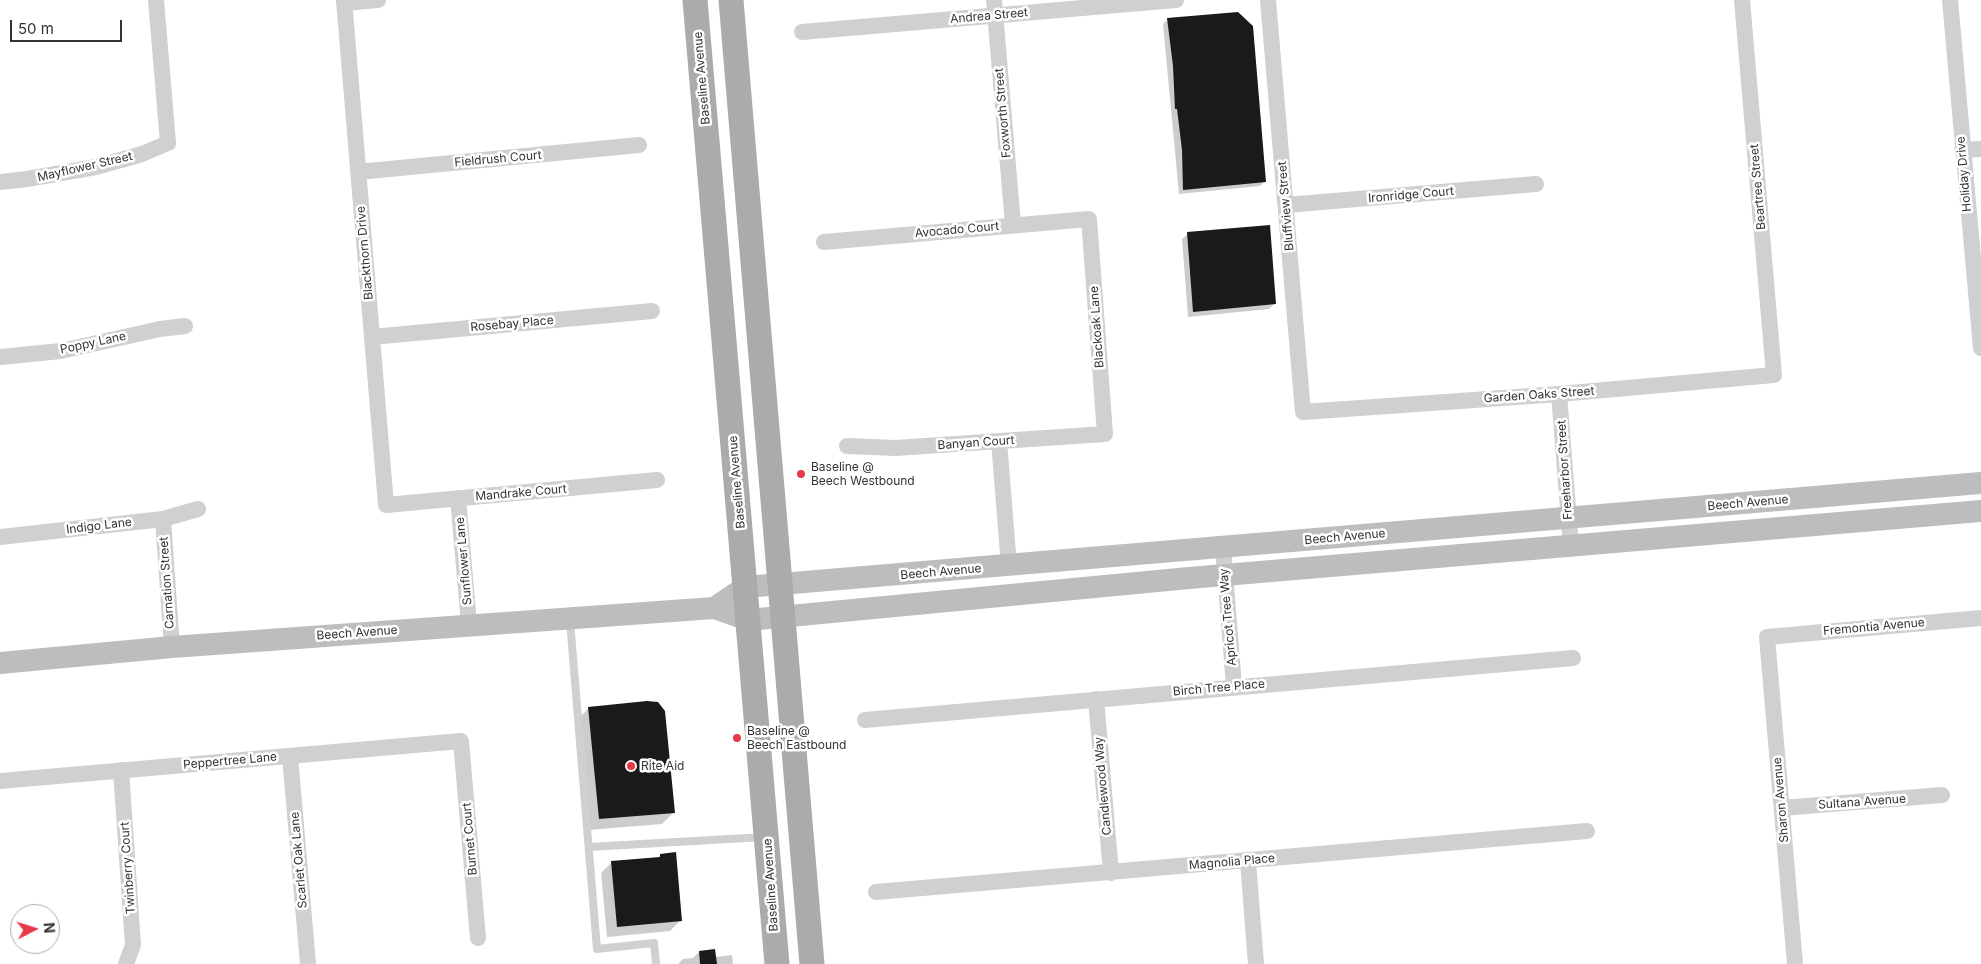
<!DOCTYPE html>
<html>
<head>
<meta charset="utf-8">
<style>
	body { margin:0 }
	#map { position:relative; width:1981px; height:964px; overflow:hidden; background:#fff; font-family:Inter,sans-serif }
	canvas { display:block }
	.north { position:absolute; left:10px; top:904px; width:50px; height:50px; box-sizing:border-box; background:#fff; border:1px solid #adadad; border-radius:50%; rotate:85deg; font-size:14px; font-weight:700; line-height:20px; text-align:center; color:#333 }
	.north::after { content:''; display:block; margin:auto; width:18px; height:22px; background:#e63946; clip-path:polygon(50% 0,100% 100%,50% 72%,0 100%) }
	.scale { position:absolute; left:10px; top:20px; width:112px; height:22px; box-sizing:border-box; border:2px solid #333; border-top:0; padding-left:6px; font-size:15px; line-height:18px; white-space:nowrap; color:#333; -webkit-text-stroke:4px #fff; paint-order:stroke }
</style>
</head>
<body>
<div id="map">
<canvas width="1981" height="964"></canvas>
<div class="north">N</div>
<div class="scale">50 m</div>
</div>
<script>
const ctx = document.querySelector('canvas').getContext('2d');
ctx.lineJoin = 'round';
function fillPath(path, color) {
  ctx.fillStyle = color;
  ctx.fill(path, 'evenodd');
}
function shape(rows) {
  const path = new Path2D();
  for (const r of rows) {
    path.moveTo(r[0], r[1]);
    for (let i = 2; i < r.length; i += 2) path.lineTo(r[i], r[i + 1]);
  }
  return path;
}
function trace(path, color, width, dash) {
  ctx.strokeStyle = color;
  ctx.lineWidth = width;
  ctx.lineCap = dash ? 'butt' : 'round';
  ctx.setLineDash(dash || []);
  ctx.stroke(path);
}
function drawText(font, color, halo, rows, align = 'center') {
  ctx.font = font + ' Inter,sans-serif';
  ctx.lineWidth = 5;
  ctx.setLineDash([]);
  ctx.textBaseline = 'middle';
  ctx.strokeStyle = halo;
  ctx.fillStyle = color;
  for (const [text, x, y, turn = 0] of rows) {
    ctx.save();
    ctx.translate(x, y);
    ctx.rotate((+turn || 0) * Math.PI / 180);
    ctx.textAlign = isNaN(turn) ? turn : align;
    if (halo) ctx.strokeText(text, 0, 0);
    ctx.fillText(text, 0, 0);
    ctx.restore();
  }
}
const shadow = shape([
	[1168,19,1265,181,1260,186,1179,194,1163,24],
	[1188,234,1275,303,1269,309,1188,317,1182,239],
	[589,708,673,813,662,824,588,830,578,719],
	[661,855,681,920,670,931,607,937,601,873,612,862,657,858],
	[699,952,715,957,732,955,733,964,678,964,683,959,693,958]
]);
const building = shape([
	[1238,12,1253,26,1266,182,1183,190,1182,150,1177,109,1175,109,1173,66,1167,18],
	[1270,225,1276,304,1193,312,1187,232],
	[647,701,658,702,665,711,675,813,599,819,588,707],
	[676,852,682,921,617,927,611,861,660,857,660,854],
	[715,949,717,964,700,964,699,951]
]);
const lane = shape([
	[570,621,597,949,654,943,656,964],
	[589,847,764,837]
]);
const street = shape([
	[344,0,386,505,657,480],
	[994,0,1013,225],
	[1268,0,1303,412,1559,394,1774,375,1742,0],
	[1950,0,1981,348],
	[344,3,378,0],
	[802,32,1176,0],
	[1962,150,1981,149],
	[358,172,639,145],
	[0,182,27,179,96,167,142,154,168,143,156,0],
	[1286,205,1536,184],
	[824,242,1089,219,1105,434,895,448,847,446],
	[372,337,652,311],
	[0,357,61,351,160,329,185,326],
	[1559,394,1571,546],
	[999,441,1009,566],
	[458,498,469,624],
	[163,519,172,647],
	[0,537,163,519,198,509],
	[1223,547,1234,686],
	[1096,699,1111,873],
	[865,720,1573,658],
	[290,756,308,964],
	[121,770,133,945,126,964],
	[0,781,461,741,478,938],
	[1782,808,1942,795],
	[1248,861,1256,964],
	[876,892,1587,831],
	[1795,964,1767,637,1981,618]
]);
const secondary = shape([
	[714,608,745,587,1981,483],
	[0,663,172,647,714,608,748,620,1189,578,1981,511]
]);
const primary = shape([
	[695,0,777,964],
	[731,0,812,964]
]);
const markers = [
	[801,474,5,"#e63946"],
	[737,738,5,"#e63946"],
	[631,766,5,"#e63946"]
];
const streetNames = [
	["Andrea Street",989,16,-5],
	["Baseline Avenue",702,78,-95],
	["Foxworth Street",1003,113,-95],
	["Fieldrush Court",498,159,-5],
	["Mayflower Street",85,167,-13],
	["Holiday Drive",1964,174,-95],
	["Beartree Street",1758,187,-95],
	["Ironridge Court",1411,195,-5],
	["Bluffview Street",1286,206,-95],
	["Avocado Court",957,230,-5],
	["Blackthorn Drive",365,253,-95],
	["Rosebay Place",512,324,-5],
	["Blackoak Lane",1097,327,-94],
	["Poppy Lane",93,343,-12],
	["Garden Oaks Street",1539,395,-4],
	["Banyan Court",976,443,-4],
	["Freeharbor Street",1565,470,-94],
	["Baseline Avenue",737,482,-95],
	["Mandrake Court",521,493,-5],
	["Beech Avenue",1748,503,-5],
	["Indigo Lane",99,526,-7],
	["Beech Avenue",1345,537,-5],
	["Sunflower Lane",464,561,-95],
	["Beech Avenue",941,572,-5],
	["Carnation Street",167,583,-94],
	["Apricot Tree Way",1228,617,-95],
	["Fremontia Avenue",1874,627,-5],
	["Beech Avenue",357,633,-4],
	["Birch Tree Place",1219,688,-5],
	["Peppertree Lane",230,761,-5],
	["Candlewood Way",1103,786,-95],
	["Sharon Avenue",1781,800,-95],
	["Sultana Avenue",1862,802,-4],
	["Burnet Court",470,839,-95],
	["Scarlet Oak Lane",299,860,-95],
	["Magnolia Place",1232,862,-5],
	["Twinberry Court",128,868,-94],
	["Baseline Avenue",771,885,-94]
];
const poiNames = [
	["Baseline @",811,467],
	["Beech Westbound",811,481],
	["Baseline @",747,731],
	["Beech Eastbound",747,745],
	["Rite Aid",641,766]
];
fillPath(shadow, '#0003');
fillPath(building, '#1a1a1a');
trace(lane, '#d0d0d0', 8);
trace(street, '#d0d0d0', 16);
trace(secondary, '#bdbdbd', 22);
trace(primary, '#ababab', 25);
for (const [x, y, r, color] of markers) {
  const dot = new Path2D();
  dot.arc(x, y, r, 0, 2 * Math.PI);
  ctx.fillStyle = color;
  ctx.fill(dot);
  trace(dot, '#fff', 2);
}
drawText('12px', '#333', '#fff', streetNames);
drawText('12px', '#333', '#fff', poiNames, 'left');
</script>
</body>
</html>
